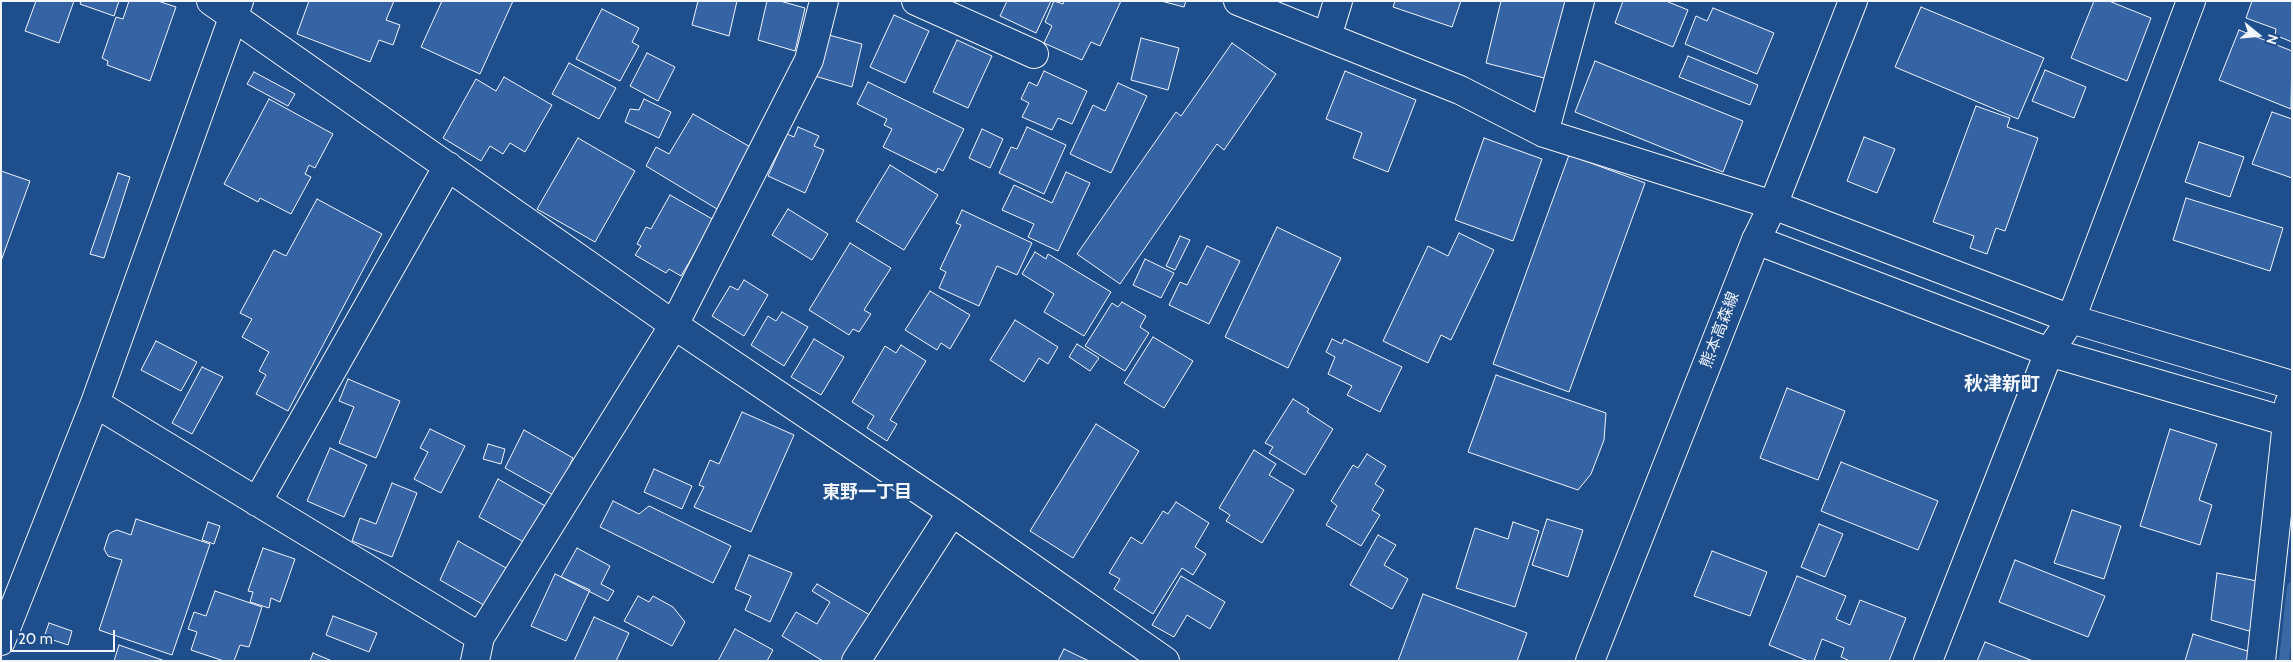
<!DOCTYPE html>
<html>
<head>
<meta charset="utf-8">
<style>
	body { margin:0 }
	#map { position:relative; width:2293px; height:662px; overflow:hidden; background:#1f4e8c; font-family:Cabin,sans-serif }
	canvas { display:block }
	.frame { position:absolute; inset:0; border:2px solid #f2f6ff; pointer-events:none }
	.north { position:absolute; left:2233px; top:10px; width:50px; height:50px; -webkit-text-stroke:4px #1f4e8c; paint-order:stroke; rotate:107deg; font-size:14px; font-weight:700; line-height:20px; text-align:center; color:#f2f6ff }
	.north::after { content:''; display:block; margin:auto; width:18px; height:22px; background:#f2f6ff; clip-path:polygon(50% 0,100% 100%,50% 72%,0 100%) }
	.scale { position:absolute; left:10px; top:630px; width:105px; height:22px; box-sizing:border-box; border:2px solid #f2f6ff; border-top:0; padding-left:6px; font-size:15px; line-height:18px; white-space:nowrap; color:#f2f6ff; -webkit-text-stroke:4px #1f4e8c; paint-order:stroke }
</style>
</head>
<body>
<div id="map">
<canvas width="2293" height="662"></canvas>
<div class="frame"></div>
<div class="north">N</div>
<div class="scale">20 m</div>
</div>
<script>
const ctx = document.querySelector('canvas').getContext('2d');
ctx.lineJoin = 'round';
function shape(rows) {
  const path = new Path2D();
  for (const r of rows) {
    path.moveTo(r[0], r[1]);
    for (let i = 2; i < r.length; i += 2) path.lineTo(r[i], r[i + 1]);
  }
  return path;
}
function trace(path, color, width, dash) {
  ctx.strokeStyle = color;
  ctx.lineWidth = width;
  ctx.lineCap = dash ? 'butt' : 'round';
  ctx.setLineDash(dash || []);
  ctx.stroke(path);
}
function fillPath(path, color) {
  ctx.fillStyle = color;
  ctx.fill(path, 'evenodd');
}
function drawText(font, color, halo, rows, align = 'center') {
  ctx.font = font + ' Cabin,"Noto Sans JP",sans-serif';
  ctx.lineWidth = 4;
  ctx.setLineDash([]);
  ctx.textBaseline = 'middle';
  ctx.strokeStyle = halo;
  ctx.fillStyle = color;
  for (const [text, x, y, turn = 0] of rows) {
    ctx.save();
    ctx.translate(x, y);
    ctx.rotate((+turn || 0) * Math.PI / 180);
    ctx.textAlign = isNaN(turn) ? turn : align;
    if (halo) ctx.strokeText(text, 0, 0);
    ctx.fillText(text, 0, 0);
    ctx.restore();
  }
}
const stream = shape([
	[2284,661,2292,587]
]);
const building = shape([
	[36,1,74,1,59,43,25,31,36,1],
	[81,1,119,1,114,16,80,4,81,1],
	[129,1,158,1,176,7,150,81,107,65,108,61,102,58,116,17,123,19,129,1],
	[309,1,394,1,386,20,400,25,393,45,379,40,370,62,297,34,309,1],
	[442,1,513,1,480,74,421,47,442,1],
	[698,1,737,1,729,36,692,25,698,1],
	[767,1,780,1,805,8,795,51,758,40,767,1],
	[1007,1,1051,1,1036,33,1000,16,1007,1],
	[1054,1,1063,4,1064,1,1121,1,1100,46,1091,42,1082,60,1044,43,1052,26,1045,22,1054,1],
	[1161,1,1186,1,1184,7,1161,1],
	[1395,1,1461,1,1452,27,1393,7,1395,1],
	[1501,1,1572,1,1552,80,1486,63,1501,1],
	[1623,1,1666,1,1688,10,1673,47,1615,23,1623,1],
	[2094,1,2109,1,2151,18,2127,81,2071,58,2094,1],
	[2252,1,2292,1,2292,42,2275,35,2276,29,2246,18,2252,1],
	[1921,7,2044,58,2018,119,1895,67,1921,7],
	[1713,8,1774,33,1757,74,1685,44,1696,16,1707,21,1713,8],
	[602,9,639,28,632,42,639,46,620,81,576,59,602,9],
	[894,15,929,31,905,83,870,67,894,15],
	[2239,30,2292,51,2291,109,2219,80,2239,30],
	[825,34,862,44,852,87,815,76,825,34],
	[1141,38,1179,48,1168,90,1131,80,1141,38],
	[957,40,992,56,968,108,933,92,957,40],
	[1232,43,1276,74,1224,150,1217,144,1120,284,1077,254,1176,112,1181,116,1232,43],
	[647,53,675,67,658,101,630,86,647,53],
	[1688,56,1758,85,1750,105,1679,77,1688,56],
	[1595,61,1743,121,1723,172,1575,112,1595,61],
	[569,63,616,88,599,119,552,94,569,63],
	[2045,70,2086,87,2074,118,2032,101,2045,70],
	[1044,71,1087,91,1072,124,1058,118,1052,130,1022,117,1029,103,1021,99,1029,82,1037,86,1044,71],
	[1345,71,1416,100,1388,172,1353,158,1362,133,1326,119,1345,71],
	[254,72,295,94,288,106,247,84,254,72],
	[504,77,552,105,525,152,510,143,503,154,490,146,481,161,443,138,476,79,496,91,504,77],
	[868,82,964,129,943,171,938,168,936,173,883,147,892,129,884,125,887,119,857,104,868,82],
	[1118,83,1147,96,1111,173,1070,154,1093,105,1105,111,1118,83],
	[269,99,333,134,315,168,309,165,305,174,311,177,291,214,260,198,258,202,224,184,269,99],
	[644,99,671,112,659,138,625,122,630,109,639,110,644,99],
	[1976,106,2010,118,2007,127,2038,138,2005,231,1996,228,1987,254,1970,248,1974,236,1933,222,1976,106],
	[2272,112,2292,119,2292,178,2252,164,2272,112],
	[693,114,752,148,717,209,646,166,656,147,669,154,693,114],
	[798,127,819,136,814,146,824,150,805,193,768,176,787,134,794,137,798,127],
	[1027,127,1066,145,1044,194,999,173,1011,147,1017,149,1027,127],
	[982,129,1003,139,990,168,969,158,982,129],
	[1864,137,1895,149,1877,193,1847,181,1864,137],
	[578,138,635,171,595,242,537,209,578,138],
	[1484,138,1542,159,1513,241,1455,220,1484,138],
	[2199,142,2244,157,2230,197,2185,182,2199,142],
	[1569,155,1645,183,1569,392,1493,364,1569,155],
	[890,165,938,195,904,250,856,221,890,165],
	[1,171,30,181,1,261,1,171],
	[1066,172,1090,183,1058,251,1028,237,1034,224,1002,210,1014,185,1052,203,1066,172],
	[118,173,130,177,104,258,90,254,118,173],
	[670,195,714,220,681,276,669,269,666,273,635,255,641,246,637,244,646,227,651,229,670,195],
	[2186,198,2283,228,2270,271,2173,240,2186,198],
	[317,199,382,234,288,411,256,394,266,375,259,371,269,352,242,337,252,319,240,313,274,250,286,256,317,199],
	[788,209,828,234,812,260,772,235,788,209],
	[962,210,1032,243,1017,275,997,266,979,306,939,288,946,272,940,269,961,225,956,223,962,210],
	[1277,227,1341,258,1288,368,1225,337,1277,227],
	[1459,233,1494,250,1451,340,1441,335,1428,363,1383,341,1428,246,1448,256,1459,233],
	[1180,236,1190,240,1175,270,1166,266,1180,236],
	[850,243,891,268,864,310,871,314,859,332,853,329,849,335,809,310,850,243],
	[1207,246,1240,261,1209,324,1169,305,1180,282,1187,285,1207,246],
	[1035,252,1046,259,1048,254,1111,292,1084,336,1044,312,1054,294,1022,274,1035,252],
	[1145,259,1174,273,1161,298,1133,285,1145,259],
	[744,280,768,295,744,336,712,316,730,286,738,290,744,280],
	[930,291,970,315,950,349,941,343,937,350,905,330,930,291],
	[1122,302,1146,316,1140,327,1149,333,1125,371,1085,346,1112,303,1118,307,1122,302],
	[782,312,808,327,784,366,751,345,768,316,776,321,782,312],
	[1015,320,1058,347,1048,364,1039,358,1024,382,990,360,1015,320],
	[1153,337,1193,361,1164,408,1124,383,1153,337],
	[814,339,844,357,821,395,791,377,814,339],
	[1332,339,1342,344,1344,339,1402,367,1380,412,1347,395,1352,386,1328,374,1335,357,1326,352,1332,339],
	[156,341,197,362,181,391,141,370,156,341],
	[1077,344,1099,358,1090,371,1069,357,1077,344],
	[901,345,926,361,890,420,897,424,887,441,867,428,874,416,852,402,885,346,896,353,901,345],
	[202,367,223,377,192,434,172,423,202,367],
	[1496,375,1606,413,1604,440,1591,474,1578,490,1468,452,1496,375],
	[348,379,400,401,376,458,339,443,354,407,339,401,348,379],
	[1787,388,1845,411,1818,480,1760,458,1787,388],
	[1293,399,1309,409,1307,412,1333,429,1305,475,1269,453,1273,447,1265,443,1293,399],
	[742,412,794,435,751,532,694,507,704,487,699,485,710,460,719,464,742,412],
	[1096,424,1139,451,1073,558,1030,531,1096,424],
	[430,429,465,446,441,493,414,479,428,452,420,448,430,429],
	[2170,429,2217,444,2199,500,2212,505,2200,545,2140,526,2170,429],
	[524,430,573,458,555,496,505,468,524,430],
	[488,444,505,449,501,464,483,459,488,444],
	[330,448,367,465,344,517,307,501,330,448],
	[1254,450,1276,464,1269,475,1294,490,1262,543,1226,521,1230,515,1219,508,1254,450],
	[1367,454,1386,466,1375,484,1384,490,1372,510,1380,515,1361,546,1326,525,1337,506,1331,501,1353,465,1358,468,1367,454],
	[1841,462,1938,501,1918,550,1821,511,1841,462],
	[654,469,692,486,682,509,644,492,654,469],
	[498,479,547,507,529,545,479,517,498,479],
	[392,483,417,493,392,557,352,541,360,518,376,524,392,483],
	[613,501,639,514,649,506,731,546,713,583,600,527,613,501],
	[1176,502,1209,523,1195,547,1206,554,1193,575,1182,568,1153,614,1114,589,1120,579,1109,573,1131,537,1142,544,1163,511,1168,514,1176,502],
	[2072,510,2121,526,2104,579,2054,563,2072,510],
	[136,519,210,544,172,655,99,630,122,560,108,556,104,549,109,534,112,532,117,530,131,535,136,519],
	[1547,519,1583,530,1568,577,1532,565,1547,519],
	[208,522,220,526,214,544,202,540,208,522],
	[1513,522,1539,531,1515,607,1456,588,1475,528,1508,539,1513,522],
	[1819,524,1843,534,1825,577,1801,567,1819,524],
	[1378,535,1396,545,1384,565,1408,579,1392,609,1350,585,1378,535],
	[458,541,508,569,489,608,440,580,458,541],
	[263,548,295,559,280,602,271,598,269,608,250,602,253,592,248,591,263,548],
	[577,548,610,566,601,584,614,591,608,601,561,577,577,548],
	[1712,551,1767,572,1750,616,1694,596,1712,551],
	[749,555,792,573,770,622,745,610,751,596,735,589,749,555],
	[2015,560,2105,596,2088,637,1999,602,2015,560],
	[2217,573,2262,582,2256,633,2211,620,2217,573],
	[555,574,590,590,566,641,531,626,555,574],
	[1181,576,1225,602,1210,629,1187,615,1174,637,1152,625,1181,576],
	[1797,576,1846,596,1836,619,1850,625,1860,600,1906,618,1889,661,1850,661,1841,657,1844,648,1822,639,1814,661,1808,661,1769,645,1797,576],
	[817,584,870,615,843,661,823,661,782,636,796,612,817,624,830,602,812,591,817,584],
	[215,591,262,607,249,647,240,645,234,661,224,661,191,650,197,632,188,629,194,612,206,616,215,591],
	[1423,594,1527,633,1517,661,1398,661,1423,594],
	[638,596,649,602,653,596,673,607,685,622,672,646,624,621,638,596],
	[333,616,377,633,369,652,326,635,333,616],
	[594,617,629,633,616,661,574,661,594,617],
	[49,623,72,631,68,645,44,637,49,623],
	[735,629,773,650,767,661,718,661,735,629],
	[2193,634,2257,654,2255,661,2185,661,2193,634],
	[1985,642,2033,661,1977,661,1985,642],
	[119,645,165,661,114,661,119,645],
	[1064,649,1089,661,1058,661,1064,649],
	[313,653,332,661,310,661,313,653]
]);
const minor = shape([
	[211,1,674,325,952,512,1165,661],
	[916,1,1034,54],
	[1238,1,1327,37],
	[1338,1,1327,37,1460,90,1544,133,1773,205,2071,319,2292,385],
	[1544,133,1580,1],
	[1756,240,2049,352,2292,423],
	[95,403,480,637],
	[257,502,448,166],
	[1,641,95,403,239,1],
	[475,661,480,637,674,325,809,60,824,1],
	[856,661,952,512],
	[1928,661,2049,352,2071,319,2191,1],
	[2261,661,2289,404]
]);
const major = shape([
	[1590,661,1756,240,1773,205,1853,1]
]);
const streetNames = [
	["熊本高森線",1720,330,-69]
];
const neighbourhoodNames = [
	["東野一丁目",867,493]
];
const quarterNames = [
	["秋津新町",2002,384]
];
trace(stream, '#3b69a3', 10);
fillPath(building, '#3563a3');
trace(building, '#f2f6ff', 1);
trace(minor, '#f2f6ff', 30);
trace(major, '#f2f6ff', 30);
trace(minor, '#1f4e8c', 28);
trace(major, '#1f4e8c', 28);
drawText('16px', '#f2f6ff', '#1f4e8c', streetNames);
drawText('bold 18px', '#f2f6ff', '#1f4e8c', neighbourhoodNames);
drawText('bold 19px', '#f2f6ff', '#1f4e8c', quarterNames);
</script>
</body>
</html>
